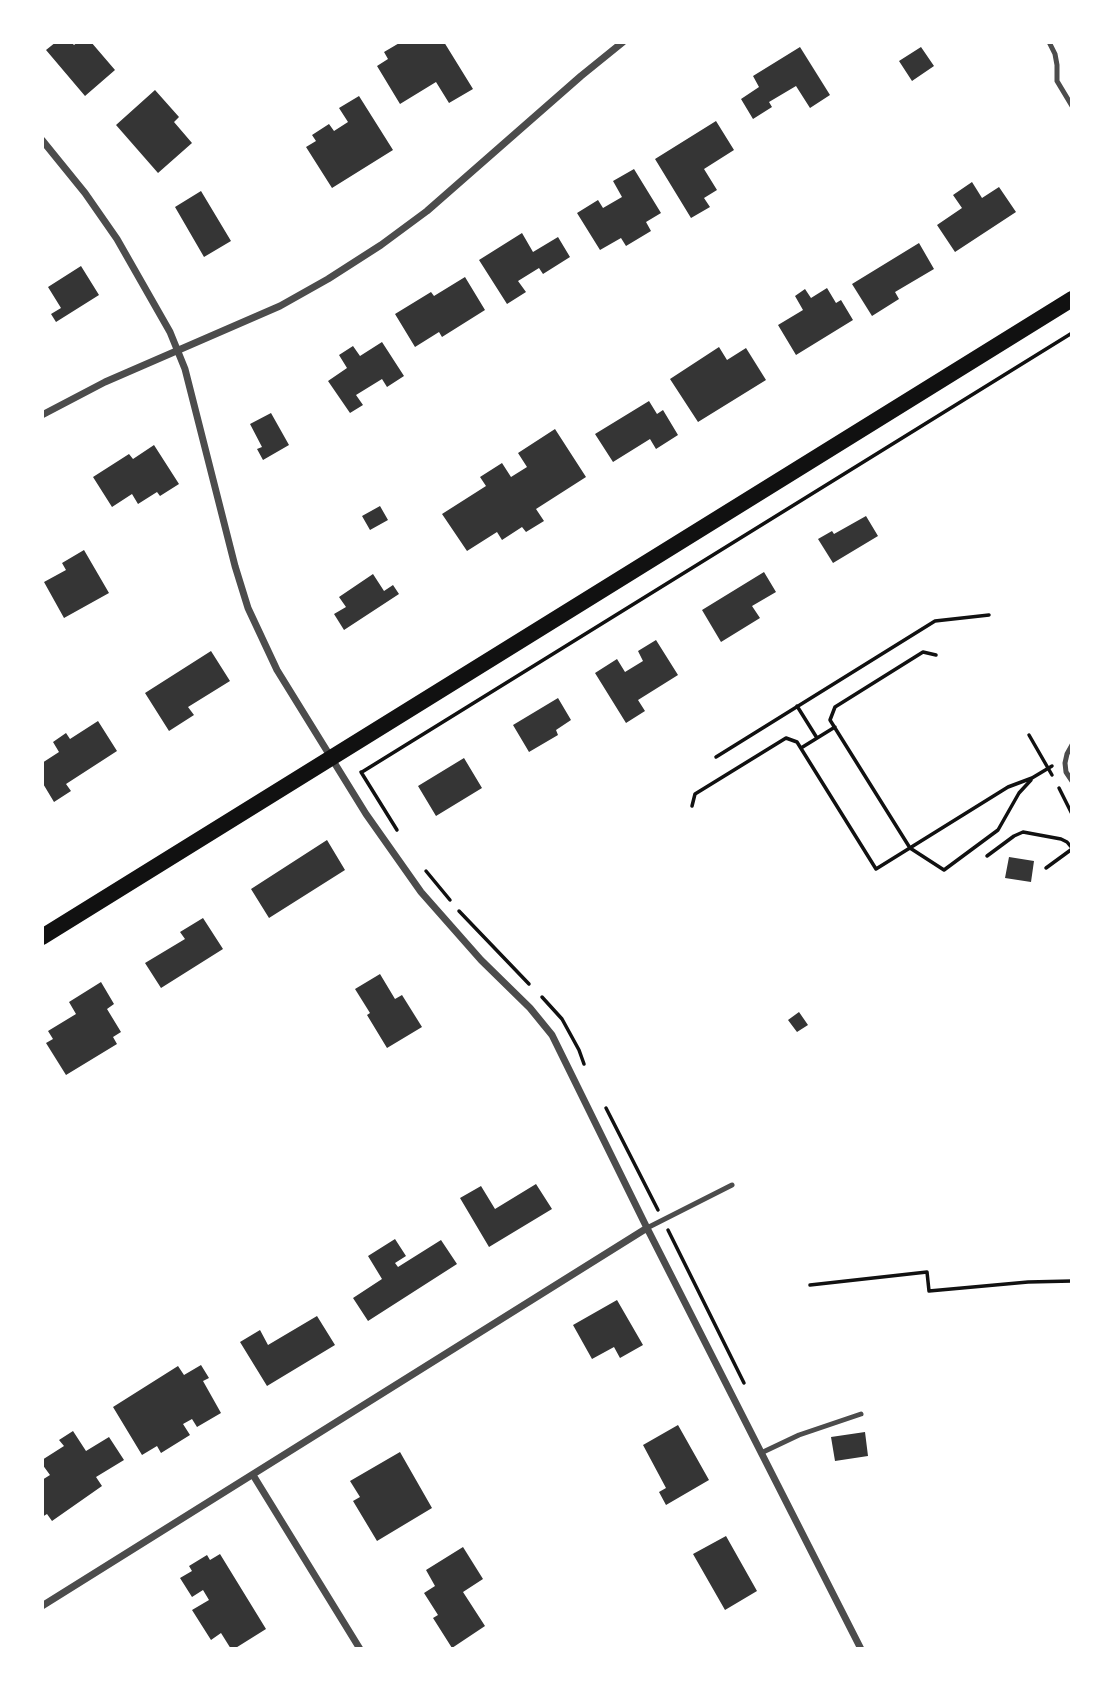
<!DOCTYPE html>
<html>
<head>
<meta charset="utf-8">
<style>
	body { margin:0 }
	#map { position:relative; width:1114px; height:1691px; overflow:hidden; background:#fff; font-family:Poppins,sans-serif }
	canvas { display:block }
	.frame { position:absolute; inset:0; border:44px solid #fff; pointer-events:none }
</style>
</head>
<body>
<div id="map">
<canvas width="1114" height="1691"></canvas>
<div class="frame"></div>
</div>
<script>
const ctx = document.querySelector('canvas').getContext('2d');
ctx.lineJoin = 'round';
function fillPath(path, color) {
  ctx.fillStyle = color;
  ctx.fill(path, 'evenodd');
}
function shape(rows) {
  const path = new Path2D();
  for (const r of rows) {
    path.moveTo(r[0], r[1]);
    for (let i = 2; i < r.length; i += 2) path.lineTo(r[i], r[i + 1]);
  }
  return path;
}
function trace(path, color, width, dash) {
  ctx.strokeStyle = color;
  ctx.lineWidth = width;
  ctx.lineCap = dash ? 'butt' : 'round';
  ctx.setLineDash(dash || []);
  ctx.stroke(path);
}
const building = shape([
	[56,42,71,42,74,45,78,42,91,42,115,70,85,96,46,50],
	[401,42,444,42,473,89,449,103,436,82,400,104,377,66,388,59,384,52],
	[800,47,830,95,810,108,796,86,769,102,772,107,753,119,741,99,759,87,753,76],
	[921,47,934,66,912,81,899,61],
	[155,90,179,117,174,122,192,143,158,173,116,125],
	[359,96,393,150,332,188,306,147,316,141,312,135,329,124,334,131,348,122,339,108],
	[716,121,734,150,704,169,717,190,704,198,710,207,691,218,655,159],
	[634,169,661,213,646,222,651,231,626,246,621,238,600,250,577,213,598,200,603,208,622,197,613,181],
	[972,182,982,198,999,187,1016,212,955,252,937,225,962,208,953,195],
	[201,191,231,241,204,257,175,207],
	[522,233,533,252,558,237,570,257,543,274,539,268,518,281,526,292,507,304,479,260],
	[919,243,934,269,895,292,899,299,872,316,852,284],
	[81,266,99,295,56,322,51,314,61,308,48,287],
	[465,277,485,310,442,337,439,332,415,347,395,314,431,292,434,296],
	[827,288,836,303,841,300,853,320,796,355,778,325,803,310,795,296,805,289,811,298],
	[382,342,404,376,387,387,382,379,356,395,363,405,350,413,328,381,347,368,339,355,353,346,360,356],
	[719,347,727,360,746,348,766,380,698,422,670,379],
	[649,401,657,414,663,410,678,435,656,449,650,439,613,462,595,434],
	[271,413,289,445,263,460,257,449,262,447,250,424],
	[555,429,586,477,536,509,544,521,526,532,522,527,502,540,497,532,467,551,442,514,486,486,480,477,502,463,511,477,527,467,518,453],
	[154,445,179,484,160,496,157,492,138,504,132,494,112,507,93,477,129,454,133,459],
	[380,506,388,520,370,530,362,516],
	[866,516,878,536,833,563,818,539,832,531,834,534],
	[84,550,109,593,64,618,44,582,66,570,62,563],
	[764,572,776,592,752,606,760,618,721,642,702,610],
	[373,574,384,591,393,585,399,594,344,630,334,614,346,607,339,597],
	[656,640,678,675,638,700,645,711,626,723,595,673,617,659,625,672,643,661,638,651],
	[211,651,230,681,188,707,194,715,169,731,145,693],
	[558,698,571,720,556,730,558,735,529,752,513,725],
	[98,721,117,751,66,784,71,791,54,802,42,782,42,763,59,752,53,742,66,733,70,739],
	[464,758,482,788,436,816,418,786],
	[327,840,345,870,269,918,251,889],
	[1009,857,1034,861,1031,882,1005,878],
	[203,918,223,949,161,988,145,963,185,939,180,932],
	[380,974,395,999,402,995,422,1027,387,1048,367,1015,370,1013,355,989],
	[101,982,114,1004,107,1009,121,1032,113,1037,117,1044,66,1075,46,1043,53,1039,48,1031,76,1014,69,1002],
	[799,1012,808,1025,797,1032,788,1020],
	[536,1184,552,1209,489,1247,460,1198,481,1186,495,1209],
	[395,1239,406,1256,395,1263,398,1267,441,1240,457,1264,368,1321,353,1298,382,1279,368,1256],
	[617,1300,643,1345,620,1358,614,1347,592,1359,573,1325],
	[317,1316,335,1345,267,1386,240,1342,260,1330,268,1345],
	[201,1365,209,1378,203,1381,221,1413,197,1427,192,1419,183,1424,190,1435,161,1453,157,1446,142,1455,113,1407,178,1366,184,1375],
	[678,1425,709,1480,666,1505,659,1492,666,1488,643,1445],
	[73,1431,86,1451,109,1437,124,1460,96,1477,102,1486,52,1521,47,1514,42,1517,42,1480,50,1475,42,1464,42,1460,64,1446,59,1440],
	[865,1432,868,1456,835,1461,831,1437],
	[400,1452,432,1508,377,1541,353,1501,360,1497,350,1481],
	[726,1536,757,1591,725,1610,693,1554],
	[463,1547,483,1579,463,1592,485,1626,452,1648,433,1618,438,1615,424,1593,435,1586,426,1570],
	[220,1554,266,1629,234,1649,231,1649,221,1633,211,1640,192,1610,209,1600,203,1590,192,1597,180,1578,192,1571,189,1566,207,1555,210,1560]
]);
const path = shape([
	[936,655,923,652,835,707,830,720,910,848,944,870,998,830,1019,793,1031,780],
	[797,706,817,738],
	[1029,735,1052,775],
	[801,748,835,727],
	[716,757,935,621,989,615],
	[361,772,397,830],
	[362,772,1072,333],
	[1059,788,1072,814],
	[692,806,695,794,786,738,797,742,876,869,1008,787,1032,778,1052,766],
	[987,856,1014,836,1023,832,1061,839,1067,842,1072,848],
	[1046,868,1072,849],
	[426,871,450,900],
	[459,911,529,984],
	[542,997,562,1019,579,1050,584,1064],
	[606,1108,658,1210],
	[668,1230,744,1383],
	[810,1285,927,1272,929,1291,1028,1282,1072,1281]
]);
const service = shape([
	[1049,42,1055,54,1057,65,1057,81,1072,106],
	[1072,745,1067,754,1065,763,1066,772,1072,781],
	[647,1228,732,1185],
	[761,1453,799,1435,861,1414]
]);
const minor = shape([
	[42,140,85,193,117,239,170,332,185,369,235,566,248,608,277,670,366,814,421,892,481,960,530,1008,552,1035,647,1228,861,1649],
	[42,415,105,382,280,306,328,279,381,245,427,211,581,76,623,42],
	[253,1475,360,1649],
	[42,1606,647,1228]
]);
const primary = shape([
	[42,937,1072,299]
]);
fillPath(building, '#353535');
trace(path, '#111', 3.5);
trace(service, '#4c4c4c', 5);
trace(minor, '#4c4c4c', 7);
trace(primary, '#111', 16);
</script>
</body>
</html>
